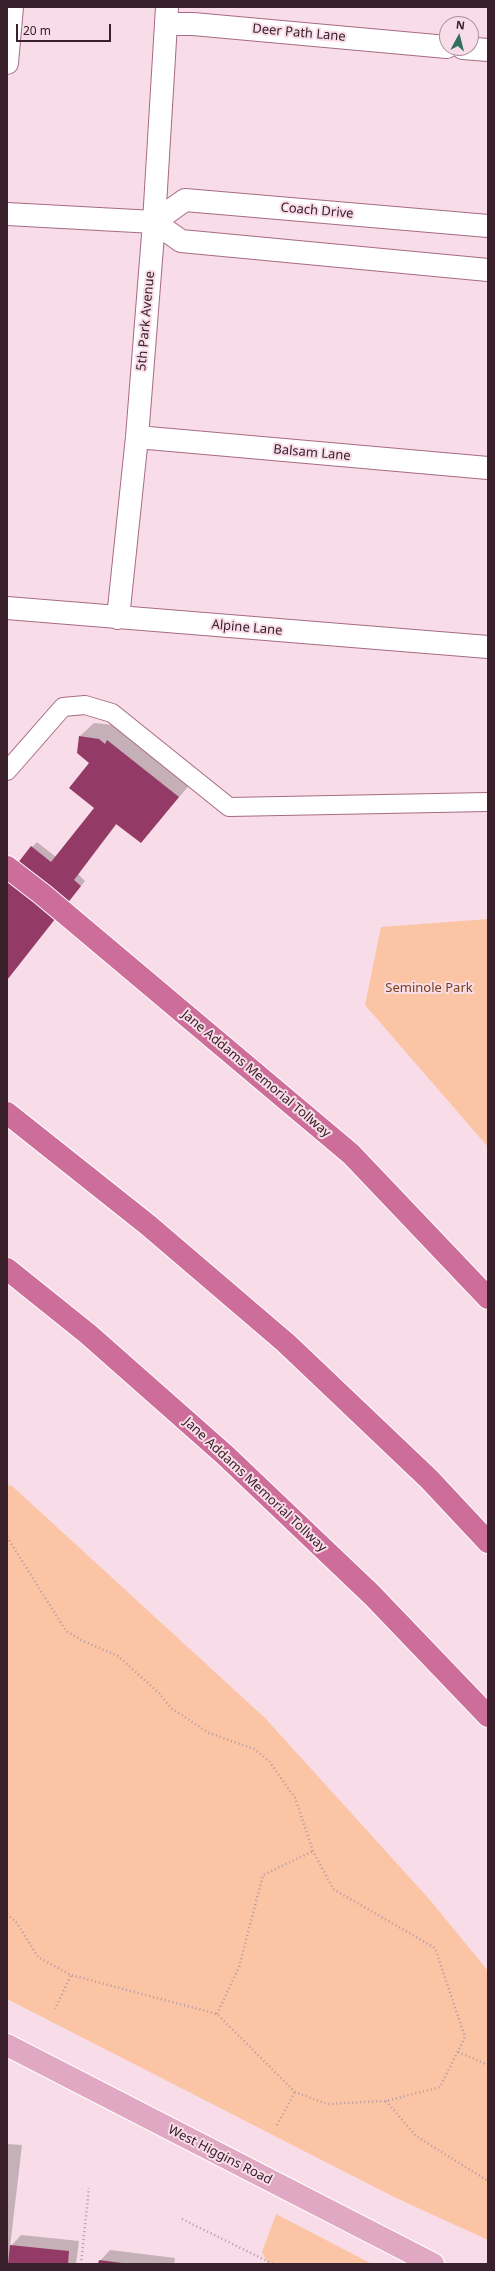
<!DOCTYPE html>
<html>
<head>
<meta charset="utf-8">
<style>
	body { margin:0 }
	#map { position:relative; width:495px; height:2271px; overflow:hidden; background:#f8dce7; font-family:"Noto Sans",sans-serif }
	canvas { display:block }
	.frame { position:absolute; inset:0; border:8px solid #39202b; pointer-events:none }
	.north { position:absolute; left:439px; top:16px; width:40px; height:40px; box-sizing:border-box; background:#f8dce7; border:1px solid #ac919c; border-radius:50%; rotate:7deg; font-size:11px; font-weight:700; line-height:16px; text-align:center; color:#39202b }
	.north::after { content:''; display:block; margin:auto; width:14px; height:18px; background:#31705e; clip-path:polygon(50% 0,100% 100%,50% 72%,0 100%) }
	.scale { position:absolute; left:16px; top:24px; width:95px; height:18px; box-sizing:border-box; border:2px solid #39202b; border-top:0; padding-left:5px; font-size:12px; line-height:14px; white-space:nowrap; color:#39202b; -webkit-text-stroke:3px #f8dce7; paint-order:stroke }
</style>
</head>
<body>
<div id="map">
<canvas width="495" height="2271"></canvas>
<div class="frame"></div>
<div class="north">N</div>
<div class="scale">20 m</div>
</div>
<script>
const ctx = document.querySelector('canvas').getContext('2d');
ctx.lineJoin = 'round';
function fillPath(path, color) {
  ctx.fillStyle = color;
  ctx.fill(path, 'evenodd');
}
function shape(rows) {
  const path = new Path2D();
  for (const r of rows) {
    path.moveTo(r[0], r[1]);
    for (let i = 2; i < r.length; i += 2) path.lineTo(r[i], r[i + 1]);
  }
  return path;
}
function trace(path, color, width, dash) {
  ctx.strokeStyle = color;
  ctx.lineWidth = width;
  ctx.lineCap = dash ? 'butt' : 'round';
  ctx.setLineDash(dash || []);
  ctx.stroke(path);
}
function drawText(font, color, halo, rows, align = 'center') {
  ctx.font = font + ' "Noto Sans",sans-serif';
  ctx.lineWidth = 4;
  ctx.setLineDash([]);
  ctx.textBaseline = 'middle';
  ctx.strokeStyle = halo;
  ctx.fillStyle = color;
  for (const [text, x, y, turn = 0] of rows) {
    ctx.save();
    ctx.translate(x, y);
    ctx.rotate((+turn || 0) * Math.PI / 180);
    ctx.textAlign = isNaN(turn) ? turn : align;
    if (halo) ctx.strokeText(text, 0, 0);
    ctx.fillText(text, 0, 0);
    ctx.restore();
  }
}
const green = shape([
	[488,919,488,1147,365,1005,381,927],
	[11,1485,265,1718,430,1900,488,1971,488,2240,394,2197,7,1999,7,1486],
	[276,2214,372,2264,268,2264,262,2252]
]);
const shadow = shape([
	[94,723,113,725,118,730,121,727,192,782,141,842,117,824,78,874,85,881,7,980,32,847,37,842,56,857,95,809,90,762,80,736],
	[7,2144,22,2145,10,2247,21,2235,79,2241,76,2264,7,2264],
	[110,2250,175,2258,174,2264,99,2264,100,2261]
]);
const building = shape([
	[79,736,99,739,105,744,107,740,179,797,141,843,116,824,74,880,81,886,7,980,7,877,31,846,51,862,94,808,69,788,89,763,77,753],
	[10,2245,69,2251,68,2264,8,2264],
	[99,2260,122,2263,121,2264,98,2264]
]);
const path = shape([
	[7,1537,66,1631,83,1641,118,1656,159,1693,171,1708,209,1733,254,1749,269,1761,295,1798,313,1851,333,1889,435,1948,465,2037,440,2087,386,2101,327,2104,295,2092,217,2014,71,1975],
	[7,1914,17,1923,38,1957,71,1975,55,2009],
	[217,2014,239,1967,263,1875,313,1851],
	[458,2052,488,2065],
	[386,2101,416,2136,488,2181],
	[277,2125,295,2092],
	[182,2219,273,2264],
	[81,2264,89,2188]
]);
const service = shape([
	[7,771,63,707,85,705,112,713,229,807,488,802]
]);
const minor = shape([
	[167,24,193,24,447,47],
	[463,48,488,50],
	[7,63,12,7],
	[7,214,154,222,181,241,488,270],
	[154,222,185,200,488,226],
	[137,437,488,468],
	[7,608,488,647],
	[118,618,137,437,154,222,167,7]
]);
const primary = shape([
	[7,2045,433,2264]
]);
const motorway = shape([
	[7,867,42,894,351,1154,488,1298],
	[7,1113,148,1225,286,1343,429,1479,488,1542],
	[7,1269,88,1334,225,1455,372,1595,488,1716]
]);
const streetNames = [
	["Deer Path Lane",299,33,5],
	["Coach Drive",317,211,5],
	["5th Park Avenue",146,321,-85],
	["Balsam Lane",312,453,5],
	["Alpine Lane",247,628,5],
	["Jane Addams Memorial Tollway",256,1074,40],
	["Jane Addams Memorial Tollway",255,1485,43],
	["West Higgins Road",220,2155,27]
];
const parkNames = [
	["Seminole Park",429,988]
];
fillPath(green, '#fbc5a5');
fillPath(shadow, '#0003');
fillPath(building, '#943a67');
trace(service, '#a66b85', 20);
trace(minor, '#a66b85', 24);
trace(primary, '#fff', 24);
trace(motorway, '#fff', 24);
trace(path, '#b398a3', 2.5, [1, 3]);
trace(service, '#fff', 18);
trace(minor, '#fff', 22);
trace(primary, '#e0a8c2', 22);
trace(motorway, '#cc6e99', 22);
drawText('13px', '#39202b', '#f8dce7', streetNames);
drawText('13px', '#793f16', '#f8dce7', parkNames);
</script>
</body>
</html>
